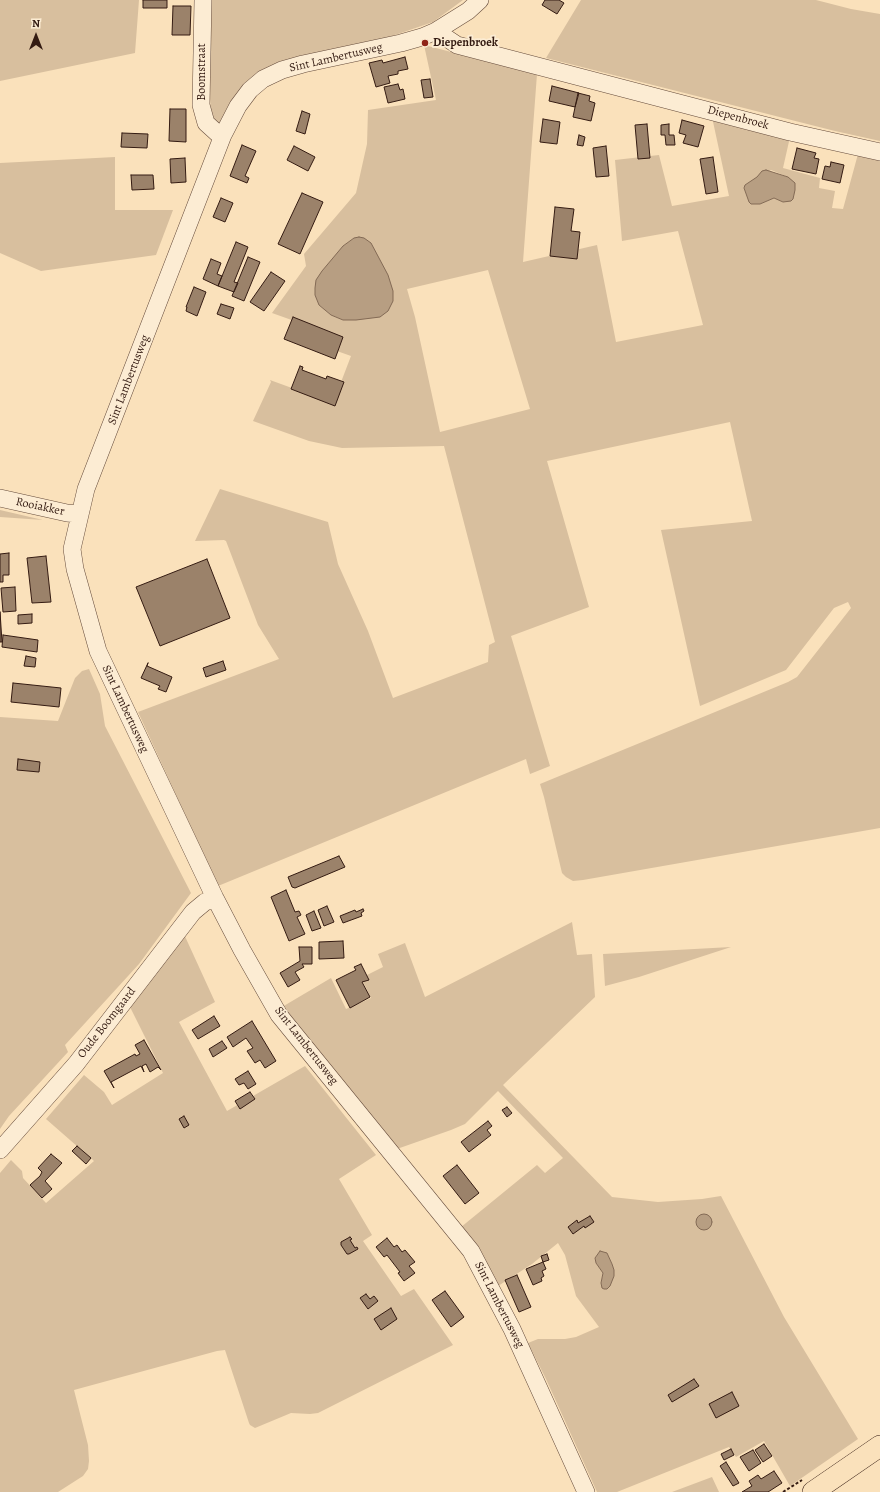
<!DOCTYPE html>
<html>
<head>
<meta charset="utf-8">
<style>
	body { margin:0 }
	#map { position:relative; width:880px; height:1492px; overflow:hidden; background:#fae1bb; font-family:Alegreya,serif }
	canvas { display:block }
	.north { position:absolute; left:16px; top:16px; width:40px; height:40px; -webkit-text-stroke:3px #fcecd3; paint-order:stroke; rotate:0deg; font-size:11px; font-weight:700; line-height:16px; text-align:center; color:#341b12 }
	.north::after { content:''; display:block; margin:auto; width:14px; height:18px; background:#341b12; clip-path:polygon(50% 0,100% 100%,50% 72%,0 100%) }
</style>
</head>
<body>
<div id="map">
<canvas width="880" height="1492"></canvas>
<div class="north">N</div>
</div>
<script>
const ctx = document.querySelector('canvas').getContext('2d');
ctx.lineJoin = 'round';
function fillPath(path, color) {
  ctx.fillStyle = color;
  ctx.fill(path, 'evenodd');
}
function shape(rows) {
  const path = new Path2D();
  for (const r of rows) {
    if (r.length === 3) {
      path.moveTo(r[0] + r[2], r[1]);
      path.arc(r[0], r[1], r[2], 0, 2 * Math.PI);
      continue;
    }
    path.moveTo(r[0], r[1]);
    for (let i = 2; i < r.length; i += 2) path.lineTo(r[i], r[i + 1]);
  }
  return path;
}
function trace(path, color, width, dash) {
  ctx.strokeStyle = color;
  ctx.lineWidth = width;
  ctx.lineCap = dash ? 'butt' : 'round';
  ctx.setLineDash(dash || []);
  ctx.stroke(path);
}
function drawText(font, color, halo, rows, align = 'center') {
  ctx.font = font + ' Alegreya,serif';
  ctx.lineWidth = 3.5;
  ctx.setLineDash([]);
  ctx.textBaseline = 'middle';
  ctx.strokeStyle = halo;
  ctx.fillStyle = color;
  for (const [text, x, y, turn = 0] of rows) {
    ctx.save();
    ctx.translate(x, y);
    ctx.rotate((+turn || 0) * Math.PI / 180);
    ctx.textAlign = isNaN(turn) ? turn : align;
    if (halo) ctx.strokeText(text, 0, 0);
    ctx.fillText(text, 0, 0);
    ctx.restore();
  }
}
const green = shape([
	[0,0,139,0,135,53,0,81],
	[211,0,463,0,433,22,243,87,228,106,218,127,212,123,210,99],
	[581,0,816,0,851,9,880,14,880,141,835,131,546,58],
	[424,45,537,74,523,262,597,245,616,342,703,325,678,231,622,241,615,160,659,155,672,206,729,196,712,117,790,137,783,168,820,178,819,188,835,191,832,208,843,209,858,154,880,160,880,828,583,880,573,881,566,877,562,873,544,797,540,784,788,682,797,677,851,608,848,602,834,608,786,670,700,706,661,530,752,521,730,422,547,461,589,607,511,636,550,766,530,774,526,759,218,886,138,712,279,659,258,625,226,541,224,540,195,541,220,489,328,522,338,564,368,631,393,698,488,662,489,645,495,642,444,446,342,448,309,441,253,421,271,382,270,380,333,403,351,356,337,351,342,338,272,313,306,266,304,254,356,193,367,144,368,110,436,100],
	[771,170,788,177,783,202,774,198,760,204,755,204,749,202,744,188,745,185],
	[354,238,356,320,343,320,331,315,319,305,343,246],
	[488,270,530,409,440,432,415,317,407,289],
	[115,157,115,210,173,210,156,255,41,271,0,253,0,163],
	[0,510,43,520,0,517],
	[89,669,100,694,105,726,191,893,139,964,65,1045,68,1052,9,1116,0,1129,0,717,58,721,75,678,82,671],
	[572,922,577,955,592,954,595,997,503,1085,612,1197,658,1202,702,1199,721,1196,784,1317,858,1439,790,1486,764,1441,736,1457,729,1447,617,1492,597,1492,546,1379,528,1343,538,1339,565,1339,576,1337,599,1327,576,1296,565,1255,558,1243,532,1264,495,1288,455,1232,537,1165,545,1173,563,1158,498,1091,465,1124,451,1130,394,1150,282,1007,331,978,346,1009,371,998,361,978,383,967,378,954,405,943,425,997],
	[607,1253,612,1264,614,1276,601,1283,603,1273,596,1263,595,1258,598,1254],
	[183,932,215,1002,179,1022,227,1111,305,1066,376,1155,339,1179,372,1235,363,1241,401,1296,414,1289,453,1345,318,1413,310,1414,291,1413,255,1428,250,1425,249,1423,225,1350,217,1351,74,1390,88,1445,89,1461,88,1469,83,1476,58,1492,0,1492,0,1173,11,1160,22,1171,23,1178,46,1203,94,1161,46,1119,84,1075,104,1092,112,1105,163,1073,130,1007],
	[731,947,639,977,605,986,603,954],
	[712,1477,719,1492,672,1492]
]);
const water = shape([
	[766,170,788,177,795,183,795,190,793,199,791,201,783,202,774,198,760,204,751,204,749,202,744,188,745,185,757,177,762,171,766,170],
	[359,237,364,238,371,243,388,275,393,291,393,301,388,311,380,317,356,320,343,320,331,315,319,305,315,295,315,288,316,280,322,271,343,246,354,238,359,237],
	[704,1222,8],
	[600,1251,607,1253,612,1264,614,1270,614,1276,610,1286,607,1289,604,1289,602,1288,601,1283,603,1273,596,1263,595,1258,600,1251]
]);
const building = shape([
	[143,0,167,0,167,8,143,8,143,0],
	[545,0,559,0,564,3,557,14,542,5,545,0],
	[173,6,191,6,190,35,172,35,173,6],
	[405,57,408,69,398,71,398,74,388,76,390,83,376,87,369,63,382,60,383,63,405,57],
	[430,79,433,97,424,98,421,80,430,79],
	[398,84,400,90,403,89,405,99,388,103,384,87,398,84],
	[552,86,579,93,575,107,549,101,552,86],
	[578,93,590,96,589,101,595,103,591,121,573,117,578,93],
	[170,109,186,109,186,142,169,141,170,109],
	[302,111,310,114,305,134,296,131,302,111],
	[543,119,560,122,557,144,540,142,543,119],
	[682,120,704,126,698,147,683,143,686,135,679,133,682,120],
	[647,124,650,158,638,159,635,125,647,124],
	[669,124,669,135,674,135,675,145,666,145,665,135,661,135,661,125,669,124],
	[122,133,148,134,147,148,121,147,122,133],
	[579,135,585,137,583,146,577,145,579,135],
	[242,145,256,151,245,176,249,178,247,183,230,176,242,145],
	[294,146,315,157,308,171,287,160,294,146],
	[606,146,609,176,596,177,593,148,606,146],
	[797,148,816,153,814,158,819,159,816,174,792,169,797,148],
	[713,157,718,192,706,194,700,159,713,157],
	[185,158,186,182,171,183,170,159,185,158],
	[831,162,844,165,840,183,822,179,825,166,830,167,831,162],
	[131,175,153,175,154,189,132,190,131,175],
	[302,193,323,202,300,254,278,244,302,193],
	[221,198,233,203,225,222,213,217,221,198],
	[555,207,574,209,571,231,580,232,577,259,550,256,555,207],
	[236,242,248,247,234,282,238,283,234,292,218,286,236,242],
	[248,257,260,262,244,301,232,296,248,257],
	[211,259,221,263,217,274,222,276,218,286,203,279,211,259],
	[271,272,285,281,264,311,250,302,271,272],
	[194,287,206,292,197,316,186,311,187,307,186,307,194,287],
	[221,304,234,308,230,319,217,314,221,304],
	[293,317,343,337,335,359,284,339,293,317],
	[300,366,303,367,302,370,326,379,327,376,344,382,335,406,291,389,300,366],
	[9,553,9,575,3,575,3,582,0,582,0,554,9,553],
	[46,556,51,602,32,603,27,558,46,556],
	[207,559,230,618,160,646,136,587,207,559],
	[15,587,16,611,3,612,1,588,15,587],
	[0,612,2,642,0,642,0,612],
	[32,614,32,623,18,624,18,615,32,614],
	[3,635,38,640,37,652,2,647,3,635],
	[26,656,36,658,35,667,24,666,26,656],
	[223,661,226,670,206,677,203,668,223,661],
	[148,663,147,666,172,677,166,692,158,689,160,686,141,678,148,663],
	[13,683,61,688,59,707,11,702,13,683],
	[18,759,40,762,39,772,17,770,18,759],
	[339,856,345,867,295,888,292,887,288,877,339,856],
	[286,890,295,912,299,911,301,915,297,917,305,934,289,941,271,897,286,890],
	[327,906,334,922,324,926,318,910,327,906],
	[363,909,364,911,361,913,362,916,343,923,340,916,355,910,356,912,363,909],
	[314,911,321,928,312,931,306,915,314,911],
	[343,941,344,958,319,959,319,942,343,941],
	[299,947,312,947,312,964,302,964,304,967,295,972,300,980,288,987,280,973,300,961,299,947],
	[361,964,369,980,362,982,370,997,350,1008,336,980,356,970,354,967,361,964],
	[214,1016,220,1026,198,1039,192,1030,214,1016],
	[252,1021,276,1061,265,1068,260,1060,255,1063,247,1051,253,1048,246,1038,233,1047,227,1037,252,1021],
	[144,1040,161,1070,158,1067,150,1072,146,1064,142,1066,144,1072,141,1066,111,1082,114,1088,104,1071,135,1054,136,1056,140,1054,135,1045,144,1040],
	[222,1041,227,1048,213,1057,209,1049,222,1041],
	[248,1071,256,1084,248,1089,244,1083,239,1085,235,1079,248,1071],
	[250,1092,255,1099,240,1109,235,1101,250,1092],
	[507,1107,512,1113,507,1117,502,1110,507,1107],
	[184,1116,189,1125,184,1128,179,1119,184,1116],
	[488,1121,492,1126,487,1130,491,1135,469,1152,461,1142,488,1121],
	[77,1146,91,1158,86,1164,72,1151,77,1146],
	[51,1154,62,1163,45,1181,52,1189,42,1198,30,1185,40,1176,42,1172,38,1168,51,1154],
	[457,1165,479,1193,465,1204,443,1176,457,1165],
	[590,1216,594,1222,585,1228,584,1226,573,1234,568,1227,577,1220,578,1223,590,1216],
	[350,1237,352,1239,350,1240,355,1248,357,1247,358,1249,349,1254,347,1254,341,1245,341,1242,350,1237],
	[387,1238,394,1247,397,1245,402,1252,405,1250,415,1262,409,1266,415,1273,404,1281,398,1273,400,1272,387,1255,384,1257,376,1247,387,1238],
	[547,1254,549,1260,543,1262,541,1256,547,1254],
	[543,1262,546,1269,542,1271,544,1276,541,1278,542,1281,533,1285,526,1269,543,1262],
	[517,1275,531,1307,519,1312,505,1280,517,1275],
	[445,1291,464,1317,451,1327,432,1300,445,1291],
	[366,1294,370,1299,374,1296,378,1301,368,1309,360,1298,366,1294],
	[391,1308,397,1319,381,1330,374,1319,391,1308],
	[694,1379,699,1386,672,1402,668,1395,694,1379],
	[732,1392,739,1406,716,1418,709,1404,732,1392],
	[764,1444,772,1456,763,1462,755,1450,764,1444],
	[731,1449,734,1455,724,1460,721,1454,731,1449],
	[753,1450,761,1463,749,1471,740,1457,753,1450],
	[726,1462,739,1483,733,1486,720,1466,726,1462],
	[774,1471,782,1483,768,1492,742,1492,752,1486,749,1481,758,1475,761,1479,774,1471]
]);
const path = shape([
	[783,1492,802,1480]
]);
const minor = shape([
	[203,0,201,105,206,123,217,133,223,135],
	[480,0,468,11,436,31,422,37,401,43,303,64,282,70,263,79,250,90,238,106,223,135,86,489,72,549,75,569,98,651,215,898,242,950,279,1015,471,1251,512,1329,586,1492],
	[436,31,457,45,790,132,880,152],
	[0,498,67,513,79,514],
	[0,1150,76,1064,193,912,205,902,215,898]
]);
const major = shape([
	[813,1492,880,1446]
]);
const markers = [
	[425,43,4,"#8f2418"]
];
const poiNames = [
	["Diepenbroek",433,43]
];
const streetNames = [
	["Sint Lambertusweg",336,58,-13],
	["Boomstraat",202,72,-90],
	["Diepenbroek",738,118,15],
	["Sint Lambertusweg",129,380,-69],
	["Rooiakker",40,507,12],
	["Sint Lambertusweg",125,709,65],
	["Oude Boomgaard",107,1023,-52],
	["Sint Lambertusweg",306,1046,52],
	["Sint Lambertusweg",499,1305,63]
];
fillPath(green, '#d8bf9e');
fillPath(water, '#b79e82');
trace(water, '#836a55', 1);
fillPath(building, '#9b826a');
trace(building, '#341b12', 1);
trace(minor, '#664c3c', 18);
trace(major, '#341b12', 22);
trace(path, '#341b12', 2, [3, 2]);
trace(minor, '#fcecd3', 17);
trace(major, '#fae1bb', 21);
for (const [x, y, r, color] of markers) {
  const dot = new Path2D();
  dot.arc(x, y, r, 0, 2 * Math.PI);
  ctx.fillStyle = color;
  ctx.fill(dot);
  trace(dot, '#fcecd3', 1.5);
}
drawText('bold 12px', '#341b12', '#fcecd3', poiNames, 'left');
drawText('12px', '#341b12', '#fcecd3', streetNames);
</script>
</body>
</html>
